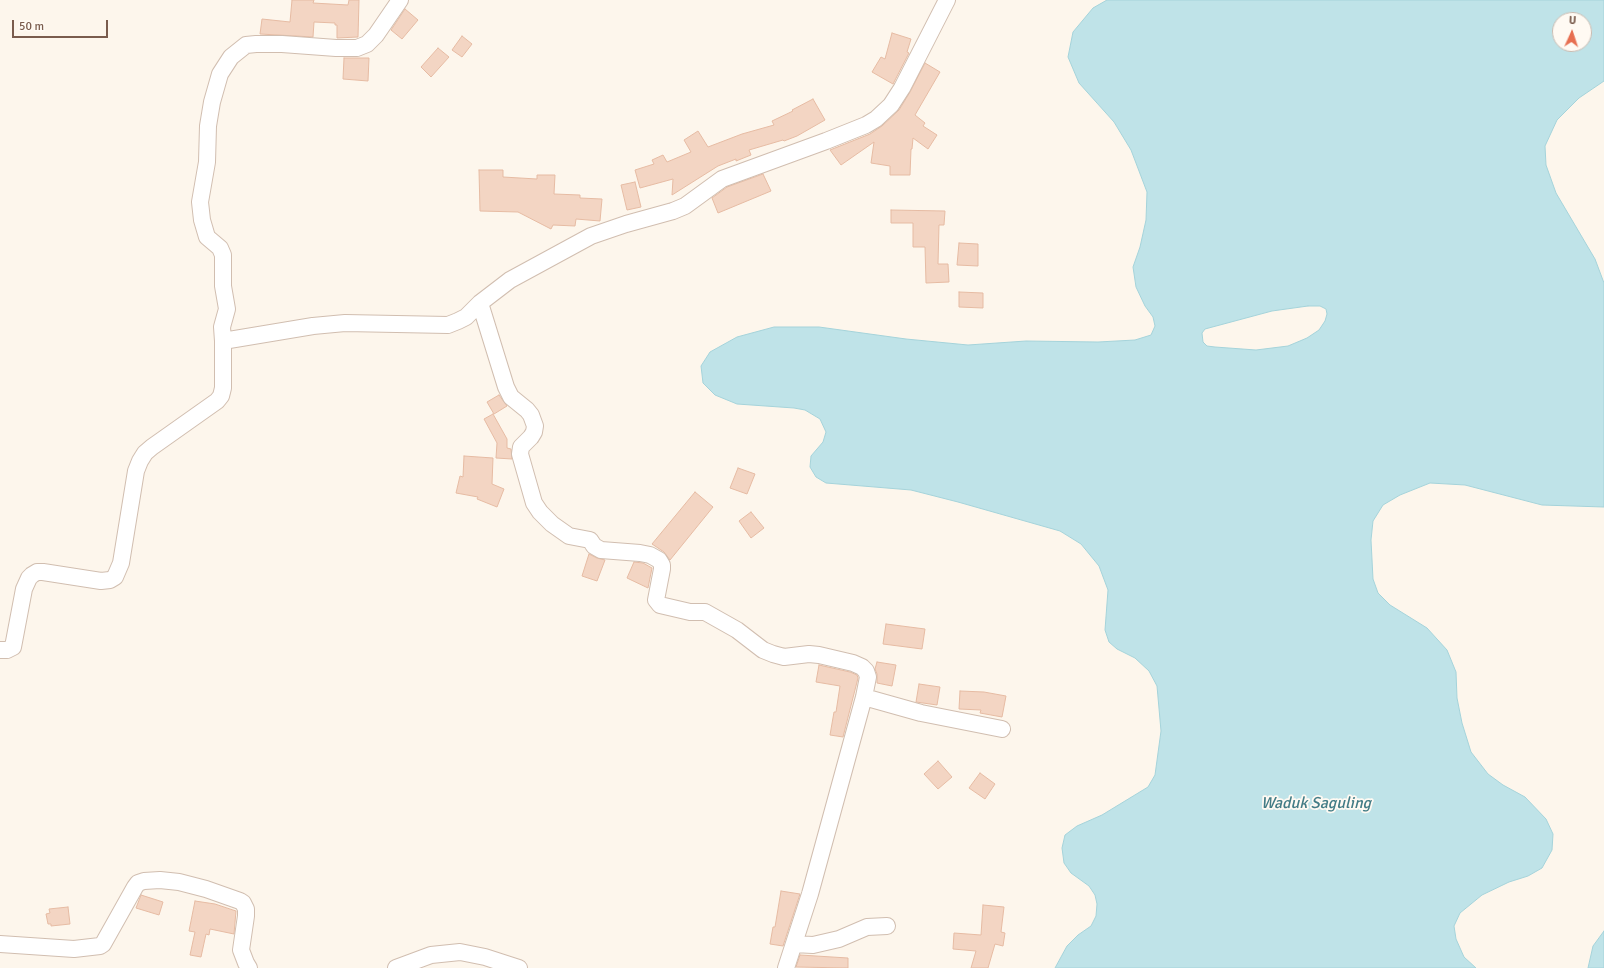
<!DOCTYPE html>
<style>
body{margin:0}
#map{position:relative;width:1604px;height:968px;overflow:hidden;background:#fdf6ec;font-family:Signika,sans-serif}
canvas{display:block}
.north{position:absolute;left:1552px;top:12px;width:40px;height:40px;box-sizing:border-box;background:#fffaf3;border:1px solid #cabbb1;border-radius:50%;rotate:3deg;font-size:11px;font-weight:700;line-height:16px;text-align:center;color:#7a5c4d}
.north::after{content:'';display:block;margin:auto;width:14px;height:18px;background:#e76f51;clip-path:polygon(50% 0,100% 100%,50% 72%,0 100%)}
.scale{position:absolute;left:12px;top:20px;width:96px;height:18px;box-sizing:border-box;border:2px solid #7a5c4d;border-top:0;padding-left:5px;font-size:12px;line-height:14px;white-space:nowrap;color:#7a5c4d;-webkit-text-stroke:3px #fffaf3;paint-order:stroke}
</style>
<div id="map">
<canvas width="1604" height="968"></canvas>
<div class="north">U</div>
<div class="scale">50 m</div>
</div>
<script>
const context = document.querySelector('canvas').getContext('2d');
context.lineJoin = 'round';
function fill(path, color) {
  context.fillStyle = color;
  context.fill(path, 'evenodd');
}
function shape(rows) {
  const path = new Path2D();
  for (const r of rows) {
    path.moveTo(r[0], r[1]);
    for (let i = 2; i < r.length; i += 2) path.lineTo(r[i], r[i + 1]);
  }
  return path;
}
function stroke(path, color, width, dash) {
  context.strokeStyle = color;
  context.lineWidth = width;
  context.lineCap = dash ? 'butt' : 'round';
  context.setLineDash(dash || []);
  context.stroke(path);
}
function drawText(font, color, halo, rows, align = 'center') {
  context.font = font + ' Signika,sans-serif';
  context.lineWidth = 3.5;
  context.setLineDash([]);
  context.textBaseline = 'middle';
  context.strokeStyle = halo;
  context.fillStyle = color;
  for (const [text, x, y, turn = 0] of rows) {
    context.save();
    context.translate(x, y);
    context.rotate((+turn || 0) * Math.PI / 180);
    context.textAlign = isNaN(turn) ? turn : align;
    if (halo) context.strokeText(text, 0, 0);
    context.fillText(text, 0, 0);
    context.restore();
  }
}
const water = shape([
 [1107,0,1604,0,1604,81,1579,98,1557,120,1545,146,1546,165,1556,193,1595,259,1604,283,1604,507,1542,505,1465,485,1430,483,1400,495,1383,505,1373,521,1371,540,1373,579,1378,593,1390,605,1427,628,1447,650,1456,672,1457,698,1462,723,1471,752,1488,774,1503,785,1525,797,1546,819,1553,834,1552,850,1542,868,1528,876,1509,882,1482,895,1460,913,1454,926,1456,939,1464,957,1476,968,1055,968,1067,946,1078,935,1091,926,1096,916,1097,904,1095,895,1089,886,1071,873,1064,863,1062,848,1065,835,1077,826,1102,815,1148,787,1155,775,1161,731,1157,686,1149,671,1135,658,1117,649,1109,642,1105,630,1108,590,1099,566,1081,544,1060,531,958,502,911,490,826,483,816,477,810,467,811,456,823,442,826,432,820,419,805,410,794,408,737,404,715,395,703,383,701,366,710,352,737,337,774,327,819,327,906,339,968,345,1026,341,1098,342,1135,340,1151,335,1155,326,1153,317,1145,306,1136,287,1133,267,1140,247,1146,220,1147,192,1131,150,1114,122,1079,83,1068,57,1073,32,1093,8,1107,0],
 [1560,20,1584,20,1584,44,1560,44,1560,20],
 [1308,306,1320,306,1326,309,1327,314,1325,321,1319,330,1307,338,1288,346,1256,350,1215,347,1207,346,1203,342,1202,333,1205,329,1272,311,1308,306],
 [1604,931,1604,968,1588,968,1593,946,1604,931]
]);
const building = shape([
 [292,0,314,0,313,3,348,5,349,0,359,0,358,37,337,38,337,25,335,25,335,23,314,22,313,37,260,34,262,19,290,22,292,0],
 [405,9,418,20,402,39,391,30,405,9],
 [892,33,911,39,907,52,909,53,893,84,872,72,881,57,885,59,892,33],
 [462,36,472,44,462,57,452,50,462,36],
 [438,48,449,57,431,77,421,67,438,48],
 [344,58,369,58,368,81,343,79,344,58],
 [925,63,940,72,915,115,925,123,923,126,937,135,928,149,913,138,912,149,911,149,910,175,890,175,890,166,871,163,874,142,841,165,830,150,870,134,882,126,899,110,910,92,925,63],
 [813,99,825,120,797,136,784,141,783,140,749,150,751,155,736,161,736,159,718,166,672,195,673,179,640,188,635,170,654,164,652,160,663,155,667,162,691,152,684,140,698,131,708,147,742,134,774,125,772,121,793,111,792,110,813,99],
 [479,170,503,170,503,177,537,179,537,175,555,175,554,194,580,195,580,198,602,199,600,221,576,219,575,226,553,225,551,229,518,212,480,211,479,170],
 [763,174,771,191,718,213,712,198,727,187,763,174],
 [635,182,641,207,627,210,621,185,635,182],
 [891,210,945,211,944,225,939,225,938,264,948,264,949,282,926,283,925,247,913,247,913,223,891,223,891,210],
 [959,243,978,244,978,266,957,265,959,243],
 [959,292,983,293,983,308,959,307,959,292],
 [499,395,507,406,494,414,487,402,499,395],
 [493,414,507,439,507,448,511,449,512,459,496,458,497,443,484,419,493,414],
 [464,456,493,458,492,484,504,489,497,507,477,499,478,497,456,493,460,476,463,477,464,456],
 [738,468,755,474,747,494,730,488,738,468],
 [695,492,713,507,670,560,664,552,652,544,695,492],
 [751,512,764,528,751,538,739,521,751,512],
 [589,554,597,558,605,560,597,581,582,576,589,554],
 [634,562,643,563,652,568,648,588,627,578,634,562],
 [886,624,925,629,922,649,883,644,886,624],
 [877,662,896,665,892,686,877,683,877,674,875,669,877,662],
 [819,665,850,672,857,675,858,678,843,737,830,735,834,712,836,712,840,686,816,682,819,665],
 [919,684,940,687,937,705,916,702,919,684],
 [960,691,984,692,1006,696,1002,717,980,713,981,710,959,709,960,691],
 [938,761,952,777,938,789,924,774,938,761],
 [980,773,995,784,985,799,969,788,980,773],
 [781,891,800,894,783,946,770,944,773,927,775,927,781,891],
 [141,895,163,902,159,915,136,908,141,895],
 [195,901,215,904,236,911,234,934,210,929,209,935,206,934,201,957,190,955,195,932,189,931,195,901],
 [983,905,1004,907,1001,932,1005,933,1003,946,995,944,988,968,971,968,976,951,953,949,954,933,981,935,983,905],
 [68,907,70,924,51,926,51,924,48,924,46,914,50,913,49,909,68,907],
 [800,955,848,958,848,968,796,967,800,955]
]);
const minor = shape([
 [480,303,506,387,511,397,527,410,531,415,535,426,534,432,531,437,521,447,520,454,534,503,540,512,552,524,569,536,590,540,594,546,601,550,640,553,650,555,659,560,662,565,662,569,656,600,660,605,690,612,705,612,737,630,763,650,773,654,784,657,809,654,819,655,853,663,862,667,866,671,868,677,864,697,810,894,786,968],
 [223,341,222,327,227,309,223,286,223,255,220,248,207,237,202,220,200,202,207,162,208,126,212,102,220,74,231,57,246,45,256,44,282,44,336,48,357,48,367,44,376,35,400,0],
 [0,650,7,650,13,647,24,589,29,578,32,575,37,572,43,572,101,581,110,580,115,577,121,563,136,471,140,461,145,453,152,447,217,401,221,396,223,388,223,341,313,326,345,323,448,325,458,321,466,317,480,303,510,280,591,236,626,224,673,211,685,206,722,179,826,141,866,125,876,119,891,105,902,88,947,0],
 [864,697,921,713,1002,729],
 [0,944,74,949,100,946,103,944,135,887,138,883,144,881,160,880,179,882,206,889,240,901,243,903,246,909,246,916,241,950,246,963,249,968],
 [794,944,813,945,839,939,867,927,887,926],
 [396,968,431,955,460,952,485,957,519,968]
]);
const waterNames = [
 ["Waduk Saguling",1316,804]
];
fill(water, '#bfe3e8');
stroke(water, '#a5d3da', 1);
fill(building, '#f3d5c3');
stroke(building, '#e6bba3', 1);
stroke(minor, '#d1beb0', 18);
stroke(minor, '#fff', 16);
drawText('italic 16px', '#437c86', '#fffaf3', waterNames);
</script>
